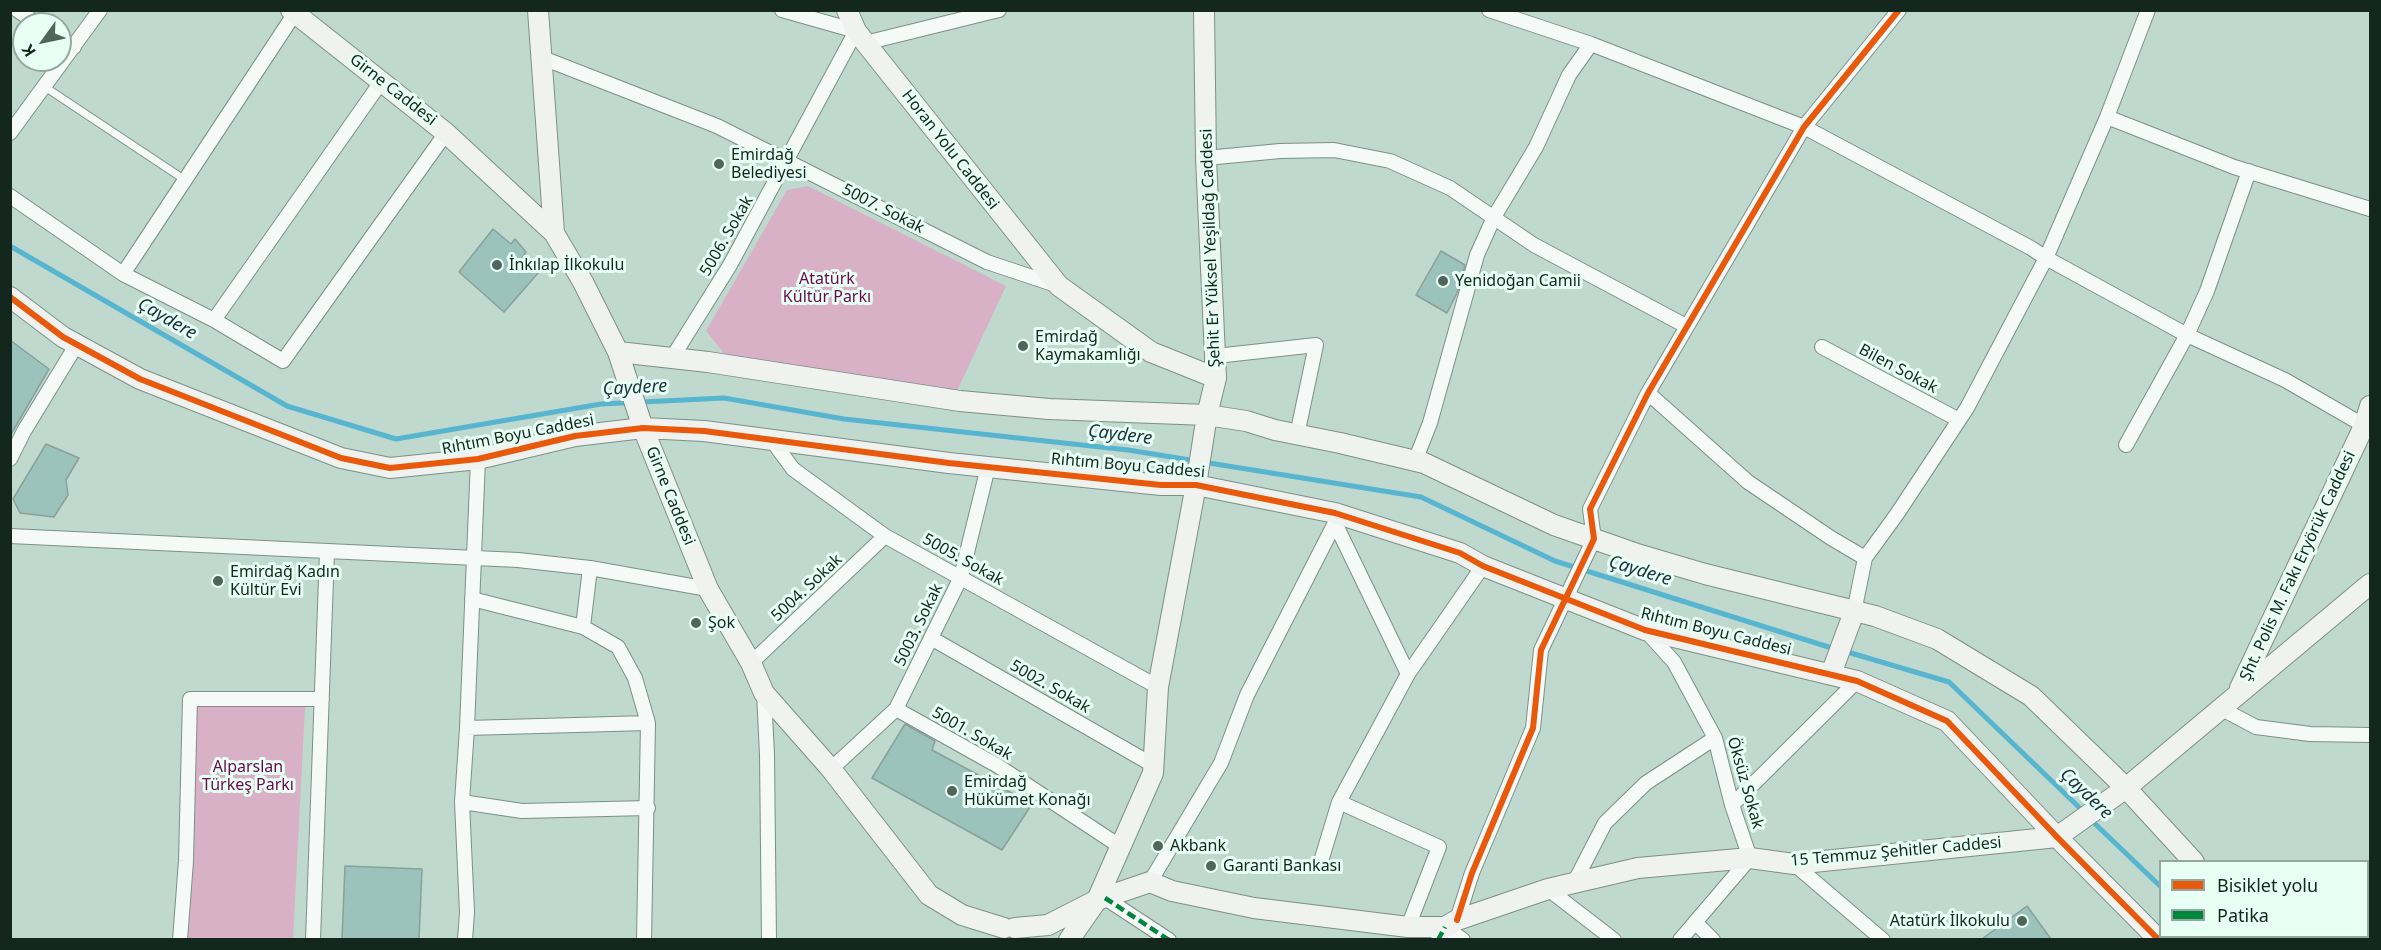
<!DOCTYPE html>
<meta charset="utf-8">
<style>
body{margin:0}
#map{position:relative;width:2381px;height:950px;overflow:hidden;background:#bfd9ce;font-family:"Noto Sans",sans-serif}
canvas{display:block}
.frame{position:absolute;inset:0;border:12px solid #14271f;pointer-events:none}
.legend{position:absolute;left:2159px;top:860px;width:210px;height:78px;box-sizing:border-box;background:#e7fff4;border:2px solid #93a99f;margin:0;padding:8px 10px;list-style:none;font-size:18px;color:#14271f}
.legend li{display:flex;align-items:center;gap:12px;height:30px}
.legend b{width:30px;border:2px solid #93a99f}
.north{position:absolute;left:12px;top:12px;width:60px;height:60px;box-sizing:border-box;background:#e7fff4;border:2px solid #93a99f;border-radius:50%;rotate:237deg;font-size:16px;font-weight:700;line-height:24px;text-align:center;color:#14271f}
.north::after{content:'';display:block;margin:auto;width:21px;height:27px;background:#50655c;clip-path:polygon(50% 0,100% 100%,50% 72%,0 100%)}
</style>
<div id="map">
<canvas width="2381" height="950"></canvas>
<div class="frame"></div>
<ul class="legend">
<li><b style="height:8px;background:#e8590c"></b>Bisiklet yolu</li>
<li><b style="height:8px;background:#00873e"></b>Patika</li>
</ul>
<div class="north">K</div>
</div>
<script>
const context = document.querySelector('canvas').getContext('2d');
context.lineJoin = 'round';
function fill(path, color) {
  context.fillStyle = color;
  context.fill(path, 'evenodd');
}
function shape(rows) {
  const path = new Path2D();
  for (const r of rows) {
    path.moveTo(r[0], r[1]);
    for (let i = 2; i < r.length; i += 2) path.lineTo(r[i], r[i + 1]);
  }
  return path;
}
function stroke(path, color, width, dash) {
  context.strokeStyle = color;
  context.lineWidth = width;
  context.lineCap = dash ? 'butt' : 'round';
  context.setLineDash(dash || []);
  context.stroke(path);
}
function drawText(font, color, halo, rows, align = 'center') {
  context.font = font + ' "Noto Sans",sans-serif';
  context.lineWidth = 6;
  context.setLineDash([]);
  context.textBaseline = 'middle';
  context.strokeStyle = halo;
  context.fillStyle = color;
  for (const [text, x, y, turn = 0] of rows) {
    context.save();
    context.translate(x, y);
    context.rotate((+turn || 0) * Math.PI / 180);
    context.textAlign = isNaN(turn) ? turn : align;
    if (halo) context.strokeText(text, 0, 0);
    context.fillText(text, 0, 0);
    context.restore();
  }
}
const green = shape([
 [808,186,1006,286,957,391,727,357,706,331,787,190],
 [197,705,305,707,293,939,187,940]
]);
const stream = shape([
 [10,246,287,406,396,439,601,404,724,398,844,419,1128,450,1421,497,1555,561,1835,649],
 [1844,651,1949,682,2084,812],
 [2090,819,2160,886],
 [2213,936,2216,940]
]);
const building = shape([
 [493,229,511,244,515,239,526,252,522,258,539,272,504,312,459,272,493,229],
 [1441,251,1465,265,1457,293,1447,313,1416,295,1441,251],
 [10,340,49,369,10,436,10,340],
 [46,444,79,458,66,480,68,495,54,517,20,513,13,499,46,444],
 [905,724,935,741,932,750,1032,804,1002,850,872,778,905,724],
 [345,866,422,869,419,939,342,939,345,866],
 [2027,906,2051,939,1982,939,2027,906]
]);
const lane = shape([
 [45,87,185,180]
]);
const street = shape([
 [17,10,38,24],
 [1489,10,1591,44,1804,127,2031,248,2046,258,2187,335,2285,380,2370,429],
 [60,38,74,47],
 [865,43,999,10],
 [540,57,717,126,987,262,1059,286],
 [2107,117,2234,167,2370,209],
 [10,133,100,10],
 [1206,158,1280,151,1334,150,1390,161,1450,188,1534,245,1686,326],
 [10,196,123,274,214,320,283,361,446,133],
 [123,274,295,13],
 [214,320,381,82],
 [1822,347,1959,420],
 [1216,356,1316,345,1297,435],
 [672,358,730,265,856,31,782,10],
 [1648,393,1748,482,1831,538,1865,558],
 [771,439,793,469,885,536,1158,687],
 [2126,445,2187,335,2207,291,2249,171],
 [10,459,24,431,77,344],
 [1415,461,1430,423,1477,255,1494,217,1536,147,1569,75,1591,44],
 [1335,523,1408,674],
 [10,536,518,560,590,568,708,589],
 [472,599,583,627,618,647,635,678,648,723,644,940],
 [1854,612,1865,558,1897,514,1967,408,2046,258,2107,117,2148,10],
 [583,627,590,568],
 [1645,630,1674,662,1715,738,1732,805,1750,858,1680,940],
 [931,638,1153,765],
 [751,663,885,536],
 [764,693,767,755,769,940],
 [896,709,998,766,1121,847],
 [2222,709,2256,727,2310,734,2370,735],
 [467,728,648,723],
 [831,769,896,709,961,577,988,467],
 [462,802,522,811,648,808],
 [1339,802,1439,847,1408,927],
 [1732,805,1857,681],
 [1322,858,1339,802,1408,674,1483,566],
 [1794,864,1883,940],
 [1150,882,1221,763,1247,695,1335,523,1335,513],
 [1574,883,1605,823,1646,783,1715,738],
 [1548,889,1614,940],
 [1105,898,1169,940],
 [1457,920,1472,873,1533,728,1541,650,1594,539,1590,509,1648,393,1804,127,1899,10],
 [1695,922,1713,940],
 [2368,923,2370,919],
 [180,940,186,861,190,699,322,699],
 [313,940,327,551],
 [465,940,467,912,462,802,467,728,478,459],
 [1438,940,1445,927,1463,940],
 [2356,940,2358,936]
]);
const secondary = shape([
 [291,10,446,133,554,233,583,282,618,352,643,428,708,589,751,663,764,693,831,769,929,895,962,915,1004,928],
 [538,10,554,233],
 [847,10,856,31,1059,286,1151,352,1216,378],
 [10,297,63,337,140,379,341,458,390,468,478,459,575,436,643,428,704,431,949,463,1161,485,1196,485,1335,513,1460,553,1483,566,1645,630,1857,681,1947,721,2057,837,2159,940],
 [618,352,708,362,960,401,1049,409,1207,415,1246,421,1275,430,1340,443,1424,463,1554,525,1634,553,1705,574,1875,616,1937,639,2031,696,2126,788,2194,862],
 [1831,674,1854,612],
 [2240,688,2364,426,2370,406],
 [1015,928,1048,925,1097,900,1150,882,1172,891,1254,908,1408,927,1445,927,1457,920,1548,889,1638,868,1750,858,1794,864,2057,837,2126,788,2370,584],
 [2272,936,2276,940],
 [1069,940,1097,900,1153,773,1158,687,1196,485,1207,415,1216,378,1206,158,1204,10]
]);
const quiet = shape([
 [1105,898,1169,940],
 [1438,940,1445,927]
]);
const cycleway = shape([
 [10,297,63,337,140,379,341,458,390,468,478,459,575,436,643,428,704,431,949,463,1161,485,1196,485,1335,513,1460,553,1483,566,1645,630,1857,681,1947,721,2057,837,2159,940],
 [1457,920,1472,873,1533,728,1541,650,1594,539,1590,509,1648,393,1804,127,1899,10]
]);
const markers = [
 [719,164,6,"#50655c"],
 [497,265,6,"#50655c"],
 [1443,281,6,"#50655c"],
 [1023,346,6,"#50655c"],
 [218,581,6,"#50655c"],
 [696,623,6,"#50655c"],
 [952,791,6,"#50655c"],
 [1158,846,6,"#50655c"],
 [1211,866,6,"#50655c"],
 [2022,921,6,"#50655c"]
];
const streetNames = [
 ["Girne Caddesi",393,90,38],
 ["Horan Yolu Caddesi",950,150,52],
 ["5007. Sokak",883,209,27],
 ["5006. Sokak",727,236,-60],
 ["Şehit Er Yüksel Yeşildağ Caddesi",1211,248,-92],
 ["Bilen Sokak",1898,369,28],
 ["Rıhtım Boyu Caddesi",518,435,-11],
 ["Rıhtım Boyu Caddesi",1128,466,5],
 ["Girne Caddesi",670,496,68],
 ["5005. Sokak",963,560,29],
 ["Şht. Polis M. Fakı Eryörük Caddesi",2298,566,-65],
 ["5004. Sokak",807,588,-43],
 ["5003. Sokak",919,625,-64],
 ["Rıhtım Boyu Caddesi",1716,632,14],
 ["5002. Sokak",1050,687,30],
 ["5001. Sokak",972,734,30],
 ["Öksüz Sokak",1745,783,74],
 ["15 Temmuz Şehitler Caddesi",1896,852,-5]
];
const poiNames = [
 ["Emirdağ",731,155],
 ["Belediyesi",731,173],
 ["İnkılap İlkokulu",509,265],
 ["Yenidoğan Camii",1455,281],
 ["Emirdağ",1035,337],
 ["Kaymakamlığı",1035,355],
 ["Emirdağ Kadın",230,572],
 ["Kültür Evi",230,590],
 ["Şok",708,623],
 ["Emirdağ",964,782],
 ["Hükümet Konağı",964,800],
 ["Akbank",1170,846],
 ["Garanti Bankası",1223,866],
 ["Atatürk İlkokulu",2010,921,"right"]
];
const parkNames = [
 ["Atatürk",827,279],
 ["Kültür Parkı",827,297],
 ["Alparslan",248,767],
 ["Türkeş Parkı",248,785]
];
const waterNames = [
 ["Çaydere",167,319,30],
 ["Çaydere",635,388,-3],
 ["Çaydere",1120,435,7],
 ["Çaydere",1640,571,17],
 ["Çaydere",2086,794,44]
];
fill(green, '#d8b1c7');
stroke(stream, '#57b5d0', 5);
fill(building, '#9bc2bb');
stroke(building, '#8aa09a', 1.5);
stroke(lane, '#7c9088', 9);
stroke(street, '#7c9088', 16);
stroke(secondary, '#7c9088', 22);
stroke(lane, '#f5f9f8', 7);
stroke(street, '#f5f9f8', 14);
stroke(secondary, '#f0f2ef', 20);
stroke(quiet, '#00873e', 4.5, [9, 4.5]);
stroke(cycleway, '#e8590c', 6);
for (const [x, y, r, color] of markers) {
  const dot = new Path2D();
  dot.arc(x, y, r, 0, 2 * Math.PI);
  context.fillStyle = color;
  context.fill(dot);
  stroke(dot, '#e7fff4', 2);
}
drawText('16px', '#14271f', '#e7fff4', streetNames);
drawText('16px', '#14271f', '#e7fff4', poiNames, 'left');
drawText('16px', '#6d084b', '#e7fff4', parkNames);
drawText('italic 18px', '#1a323d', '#e7fff4', waterNames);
</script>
